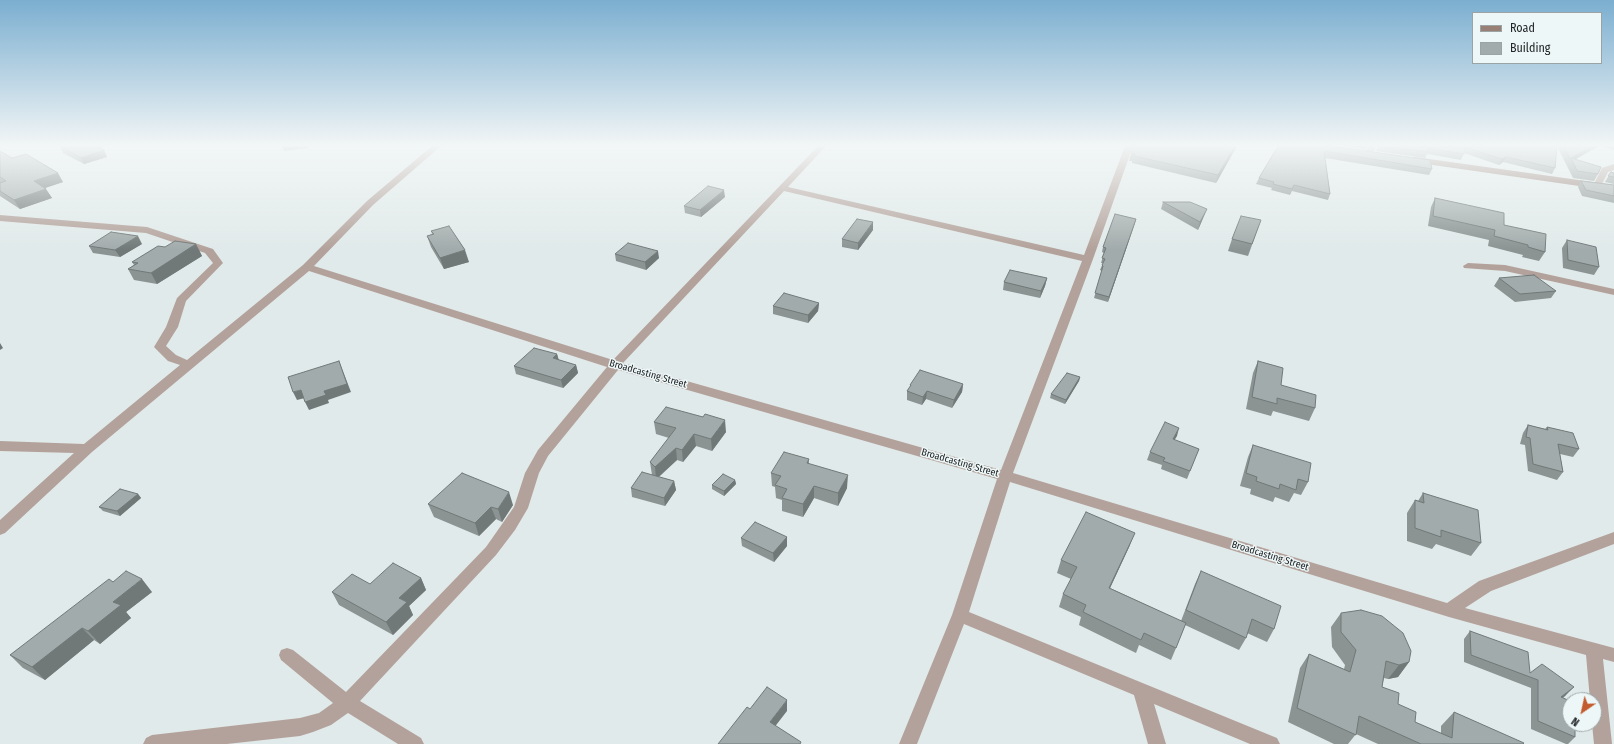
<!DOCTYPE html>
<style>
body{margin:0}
#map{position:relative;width:1614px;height:744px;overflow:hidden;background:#e1eaea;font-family:"Fira Sans Condensed",sans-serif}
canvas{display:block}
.legend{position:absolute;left:1472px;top:12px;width:130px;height:52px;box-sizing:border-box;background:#eef7f8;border:1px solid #9ca3a4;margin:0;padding:5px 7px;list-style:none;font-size:12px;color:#222526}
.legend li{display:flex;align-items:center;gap:8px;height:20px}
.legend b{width:20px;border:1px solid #9ca3a4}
.north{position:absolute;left:1562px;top:692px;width:40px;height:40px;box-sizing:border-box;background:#eef7f8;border:1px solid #9ca3a4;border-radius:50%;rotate:214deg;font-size:11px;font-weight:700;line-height:16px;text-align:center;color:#222526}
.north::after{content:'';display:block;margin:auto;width:14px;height:18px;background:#c25b2d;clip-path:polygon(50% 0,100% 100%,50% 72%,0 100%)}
</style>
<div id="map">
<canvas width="1614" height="744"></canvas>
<ul class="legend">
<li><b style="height:5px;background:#988076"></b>Road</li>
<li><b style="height:11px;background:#a2abab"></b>Building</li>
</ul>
<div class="north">N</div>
</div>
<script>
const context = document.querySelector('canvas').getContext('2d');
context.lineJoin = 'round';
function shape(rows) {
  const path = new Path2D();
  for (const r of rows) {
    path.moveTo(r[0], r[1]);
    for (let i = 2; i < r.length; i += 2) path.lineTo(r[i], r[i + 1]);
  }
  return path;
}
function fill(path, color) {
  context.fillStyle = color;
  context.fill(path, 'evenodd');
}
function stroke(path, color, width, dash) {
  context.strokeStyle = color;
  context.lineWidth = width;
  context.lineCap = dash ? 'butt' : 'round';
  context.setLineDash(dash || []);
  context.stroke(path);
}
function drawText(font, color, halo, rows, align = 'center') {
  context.font = font + ' "Fira Sans Condensed",sans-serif';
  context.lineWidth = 3;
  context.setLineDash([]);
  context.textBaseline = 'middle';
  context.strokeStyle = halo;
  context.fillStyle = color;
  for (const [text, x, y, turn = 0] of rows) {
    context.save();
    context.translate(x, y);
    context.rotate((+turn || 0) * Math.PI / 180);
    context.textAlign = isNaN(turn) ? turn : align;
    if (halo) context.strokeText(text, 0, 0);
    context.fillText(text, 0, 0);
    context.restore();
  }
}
const minor = shape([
 [432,146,441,146,373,205,314,266,613,360,818,146,826,146,788,187,1084,255,1125,146,1133,146,1093,259,1013,473,1447,603,1479,581,1614,532,1614,544,1491,591,1465,608,1614,648,1614,662,1603,659,1612,744,1594,744,1592,724,1594,724,1594,700,1590,700,1586,655,1449,617,1010,482,969,612,1277,738,1280,744,1250,744,1154,704,1166,744,1148,744,1134,695,964,624,917,744,899,744,952,615,997,479,618,370,548,456,539,473,528,508,515,530,496,555,360,701,421,738,424,744,398,744,348,713,331,725,313,732,300,736,227,744,143,744,146,738,152,735,300,718,319,713,333,703,281,660,279,655,281,650,287,648,293,650,346,692,486,547,514,507,525,473,538,450,607,367,309,271,92,452,5,533,0,535,0,520,74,453,0,451,0,441,84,444,180,365,168,361,154,347,166,327,177,298,213,263,205,253,146,233,0,221,0,215,147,227,213,249,223,263,186,301,178,327,166,346,176,355,187,360,303,265,367,201,432,146],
 [784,191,1082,261,1001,470,623,363,784,191],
 [1369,146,1377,146,1371,155,1365,155,1364,153,1369,146],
 [1614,164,1614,170,1608,172,1600,188,1594,188,1593,186,1602,168,1614,164],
 [1468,263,1505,265,1614,289,1614,295,1505,271,1464,268,1463,266,1468,263]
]);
const secondary = shape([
 [1415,157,1614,185,1614,191,1412,162,1411,160,1412,158,1415,157]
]);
const wall = shape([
 [60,146,105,146,99,148,104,150,107,157,84,164,63,153],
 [1237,146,1216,183,1132,163,1132,161,1129,161,1131,153],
 [1330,146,1432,169,1429,175,1325,158,1330,194,1328,200,1292,191,1290,195,1271,190,1272,188,1256,184,1259,178],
 [1339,146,1368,146,1365,149],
 [1378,146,1557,146,1555,168,1552,174,1503,162,1499,165,1464,153,1461,160,1427,154,1425,158,1376,151],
 [1557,146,1599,146,1576,159,1598,174,1594,181,1573,178],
 [1603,146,1614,146,1614,150],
 [0,151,12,158,63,182,45,188,52,198,20,209,0,196],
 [1611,172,1614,173,1614,184,1605,182],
 [1581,181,1614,185,1614,203,1582,196,1578,187],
 [725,197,701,217,685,213,684,206],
 [1435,198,1504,225,1545,252,1539,261,1522,257,1523,255,1488,246,1489,240,1428,226,1431,207],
 [1163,202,1207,209,1198,230,1161,209],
 [1136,219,1108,302,1094,298,1102,271,1100,270,1103,263,1101,263,1104,253,1102,252,1103,247],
 [1261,220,1248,256,1228,251,1232,239],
 [873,230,858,250,842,247,842,239],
 [431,231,469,262,444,269,431,247,427,236,432,234],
 [1567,240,1599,267,1594,275,1563,268,1562,248],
 [142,244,120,257,93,253,89,246],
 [196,244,202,256,157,284,134,280,128,269,134,265,132,262,165,247],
 [615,254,659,258,646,270,616,261],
 [1047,278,1045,286,1040,298,1003,290,1004,282],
 [1499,278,1556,291,1551,298,1515,302,1494,286],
 [819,303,818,311,808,323,773,314,773,306],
 [557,354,559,360,576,365,578,373,563,388,516,374,514,366],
 [1258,361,1281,385,1315,408,1309,421,1273,411,1271,416,1246,409,1253,373],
 [1080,377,1079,381,1065,404,1050,398,1051,394],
 [963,384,962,392,952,408,926,399,922,405,907,400,907,391,910,388,910,385],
 [654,422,726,432,712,451,696,446,683,462,677,460,659,477,674,481,676,490,665,506,632,497,631,488,652,475,650,462,669,438,656,434],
 [1528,425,1545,429,1547,427,1579,449,1573,457,1560,454,1563,472,1557,480,1528,471,1525,445,1520,444,1523,433],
 [1177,436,1174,440,1199,449,1187,479,1161,469,1162,465,1147,460,1150,452],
 [1253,445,1308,482,1301,495,1294,493,1289,502,1275,497,1273,502,1250,494,1251,489,1240,486,1248,457],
 [809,459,809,464,847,488,838,506,814,498,803,517,782,511,782,500,776,498,775,487,772,486,771,473],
 [735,480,736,484,724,496,712,489,712,485],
 [1423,493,1481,543,1471,556,1436,544,1432,549,1407,541,1407,513,1415,500,1418,501],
 [138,494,141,498,120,516,103,511,99,507],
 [428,504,513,505,502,522,496,519,479,536,434,517],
 [787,537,787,546,774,562,742,546,741,538],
 [1130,545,1110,588,1181,621,1195,584,1201,571,1274,629,1267,642,1247,633,1246,638,1239,650,1185,625,1176,648,1171,660,1139,645,1136,653,1079,625,1081,617,1059,607,1063,594,1071,579,1057,573,1061,560],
 [421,578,426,590,409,606,413,615,393,635,339,605,332,592,370,584],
 [113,582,152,592,126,612,131,618,100,644,94,640,45,680,23,668,10,655],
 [1341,613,1409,662,1398,677,1388,679,1384,678,1382,687,1415,722,1441,733,1441,726,1454,712,1523,744,1378,744,1356,734,1348,744,1334,744,1288,722,1300,668,1309,654,1344,669,1345,665,1332,647,1331,627],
 [1470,631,1530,673,1566,695,1563,698,1575,737,1568,744,1566,744,1531,729,1531,688,1464,662,1464,639]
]);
const shadedWall = shape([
 [92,146,104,146,94,150],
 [282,146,309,146,308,148,284,151],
 [1235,146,1237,146,1216,183,1218,175],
 [1592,146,1599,146,1572,161,1571,158],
 [104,150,107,157,84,164,81,158],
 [1506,157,1503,162,1499,165,1502,159],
 [58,173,63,182,39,190,34,181],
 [46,189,52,198,20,209,14,200],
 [724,190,725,197,701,217,700,210],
 [1207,209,1198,230,1200,222],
 [1136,219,1135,223,1108,302,1109,297],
 [873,222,873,230,858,250,858,243],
 [138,236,142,244,120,257,115,250],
 [196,244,202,256,157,284,151,273],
 [465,250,469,262,444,269,440,258],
 [658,251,659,258,646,270,645,262],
 [1047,278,1045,286,1040,298,1041,291],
 [819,303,818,311,808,323,808,315],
 [0,343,3,348,0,350],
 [557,354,559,362,553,358],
 [339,361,351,392,328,400,329,403,309,410,305,402,324,391],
 [576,365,578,373,563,388,561,380],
 [1080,377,1079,381,1065,404,1066,400],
 [963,384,962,392,952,408,954,400],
 [301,390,305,398,297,400,293,392],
 [927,391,926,399,922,405,923,397],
 [725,420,726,432,712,451,711,439],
 [1179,428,1177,436,1170,447,1173,439],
 [694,434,696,446,683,462,682,450],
 [676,448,677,460,656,479,655,467],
 [848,475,847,488,838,506,838,493],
 [735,480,736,484,724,496,724,491],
 [674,481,676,490,665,506,664,498],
 [814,486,814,498,803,517,803,504],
 [509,492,513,505,502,522,498,509],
 [138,494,141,498,120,516,117,511],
 [491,507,496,519,479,536,475,523],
 [1135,533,1130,545,1104,601,1109,588],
 [787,537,787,546,774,562,773,553],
 [421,578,426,590,409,606,413,615,393,635,386,622,399,598],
 [142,579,152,592,126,612,131,618,100,644,88,631,113,602],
 [82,628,94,640,45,680,32,667],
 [1409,662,1398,677,1388,679,1399,665],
 [1574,687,1566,695,1554,705,1561,697],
 [787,700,787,711,770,733,770,722]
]);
const building = shape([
 [60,146,95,146,104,150,81,158,60,146],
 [1134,146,1235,146,1218,175,1134,156,1135,154,1131,153,1134,146],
 [1278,146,1330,146,1430,160,1432,169,1324,151,1330,194,1294,185,1292,189,1273,184,1274,182,1259,178,1278,146],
 [1383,146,1557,146,1555,168,1506,157,1502,159,1465,147,1464,154,1427,148,1428,152,1383,146],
 [1564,146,1592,146,1570,159,1564,146],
 [0,151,12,158,26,154,58,173,34,181,46,189,14,200,0,191,0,183,6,181,0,177,0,151],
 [1571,158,1601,167,1598,174,1577,171,1571,158],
 [1611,172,1614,173,1614,177,1608,176,1611,172],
 [1581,181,1614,185,1614,196,1586,190,1581,181],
 [708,186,724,190,700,210,684,206,708,186],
 [1435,198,1504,213,1504,225,1546,234,1545,252,1528,247,1528,245,1494,236,1495,230,1433,216,1435,198],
 [1163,202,1190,202,1207,209,1200,222,1163,202],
 [1115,214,1136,219,1109,297,1095,293,1103,266,1102,265,1105,259,1102,258,1106,248,1103,247,1115,214],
 [1241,216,1261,220,1252,244,1232,239,1241,216],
 [857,219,873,222,858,243,842,239,857,219],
 [449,226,465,250,440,258,427,236,434,234,431,231,449,226],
 [111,232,138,236,115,250,89,246,111,232],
 [1567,240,1596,247,1599,267,1568,260,1567,240],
 [175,241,196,244,151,273,128,269,138,263,132,262,158,246,165,247,175,241],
 [628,243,658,251,645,262,615,254,628,243],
 [1010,270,1047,278,1041,291,1004,282,1010,270],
 [1534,275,1556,291,1520,294,1499,278,1534,275],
 [784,293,819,303,808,315,773,306,784,293],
 [534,348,557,354,553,358,576,365,561,380,514,366,534,348],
 [339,361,347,384,324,391,326,395,305,402,301,390,293,392,288,377,339,361],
 [1258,361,1283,368,1281,385,1316,395,1315,408,1277,398,1277,404,1252,397,1258,361],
 [920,370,963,384,954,400,927,391,923,397,907,391,911,385,910,385,920,370],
 [1067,373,1080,377,1066,400,1051,394,1067,373],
 [666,407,703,417,705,414,725,420,711,439,694,434,682,450,676,448,655,467,650,462,676,428,654,422,666,407],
 [1165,422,1179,428,1173,439,1199,449,1190,471,1163,461,1165,458,1150,452,1165,422],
 [1528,425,1548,430,1547,427,1573,433,1579,449,1558,444,1563,472,1533,464,1530,438,1526,437,1528,425],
 [1253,445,1311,463,1308,482,1298,479,1296,490,1280,484,1279,489,1256,481,1257,477,1246,473,1253,445],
 [784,452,809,459,807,463,848,475,838,493,814,486,803,504,782,498,787,489,775,485,781,476,771,473,784,452],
 [642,472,674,481,664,498,631,488,642,472],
 [462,473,509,492,498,509,491,507,475,523,428,504,462,473],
 [723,474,735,480,724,491,712,485,723,474],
 [120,489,138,494,117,511,99,507,120,489],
 [1423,493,1478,510,1481,543,1441,530,1441,537,1415,528,1415,500,1424,503,1423,493],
 [1086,512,1135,533,1109,588,1186,623,1176,648,1144,633,1141,640,1083,612,1086,605,1063,594,1077,567,1061,560,1086,512],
 [755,522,787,537,773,553,741,538,755,522],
 [393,563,421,578,399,598,407,602,386,622,332,592,352,574,370,584,393,563],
 [126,571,142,579,113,602,121,605,88,631,82,628,32,667,10,655,109,579,113,582,126,571],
 [1201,571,1281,606,1274,629,1252,619,1246,638,1186,610,1201,571],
 [1361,610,1382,616,1403,633,1411,651,1409,662,1399,665,1386,661,1382,687,1399,693,1398,704,1416,712,1415,722,1452,738,1454,712,1524,743,1523,744,1421,744,1359,716,1356,735,1297,708,1309,654,1350,672,1356,650,1341,632,1341,613,1361,610],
 [1470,631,1528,652,1530,673,1542,664,1574,687,1561,697,1570,701,1570,724,1575,724,1575,737,1538,721,1538,680,1471,655,1470,631],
 [767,687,787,700,770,722,801,742,800,744,718,744,747,707,750,709,767,687]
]);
const streetNames = [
 ["Broadcasting Street",648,374,16],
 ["Broadcasting Street",960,463,16],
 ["Broadcasting Street",1270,556,17]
];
fill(minor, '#b3a29b');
fill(secondary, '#988076');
fill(wall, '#8b9393');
fill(shadedWall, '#717878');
fill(building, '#a2abab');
stroke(building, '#717878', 1);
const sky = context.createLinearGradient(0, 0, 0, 250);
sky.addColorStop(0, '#7baed0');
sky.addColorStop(0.58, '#f2f6f6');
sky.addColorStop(1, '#f2f6f600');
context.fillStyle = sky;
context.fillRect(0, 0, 1614, 250);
drawText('10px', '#222526', '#eef7f8', streetNames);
</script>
